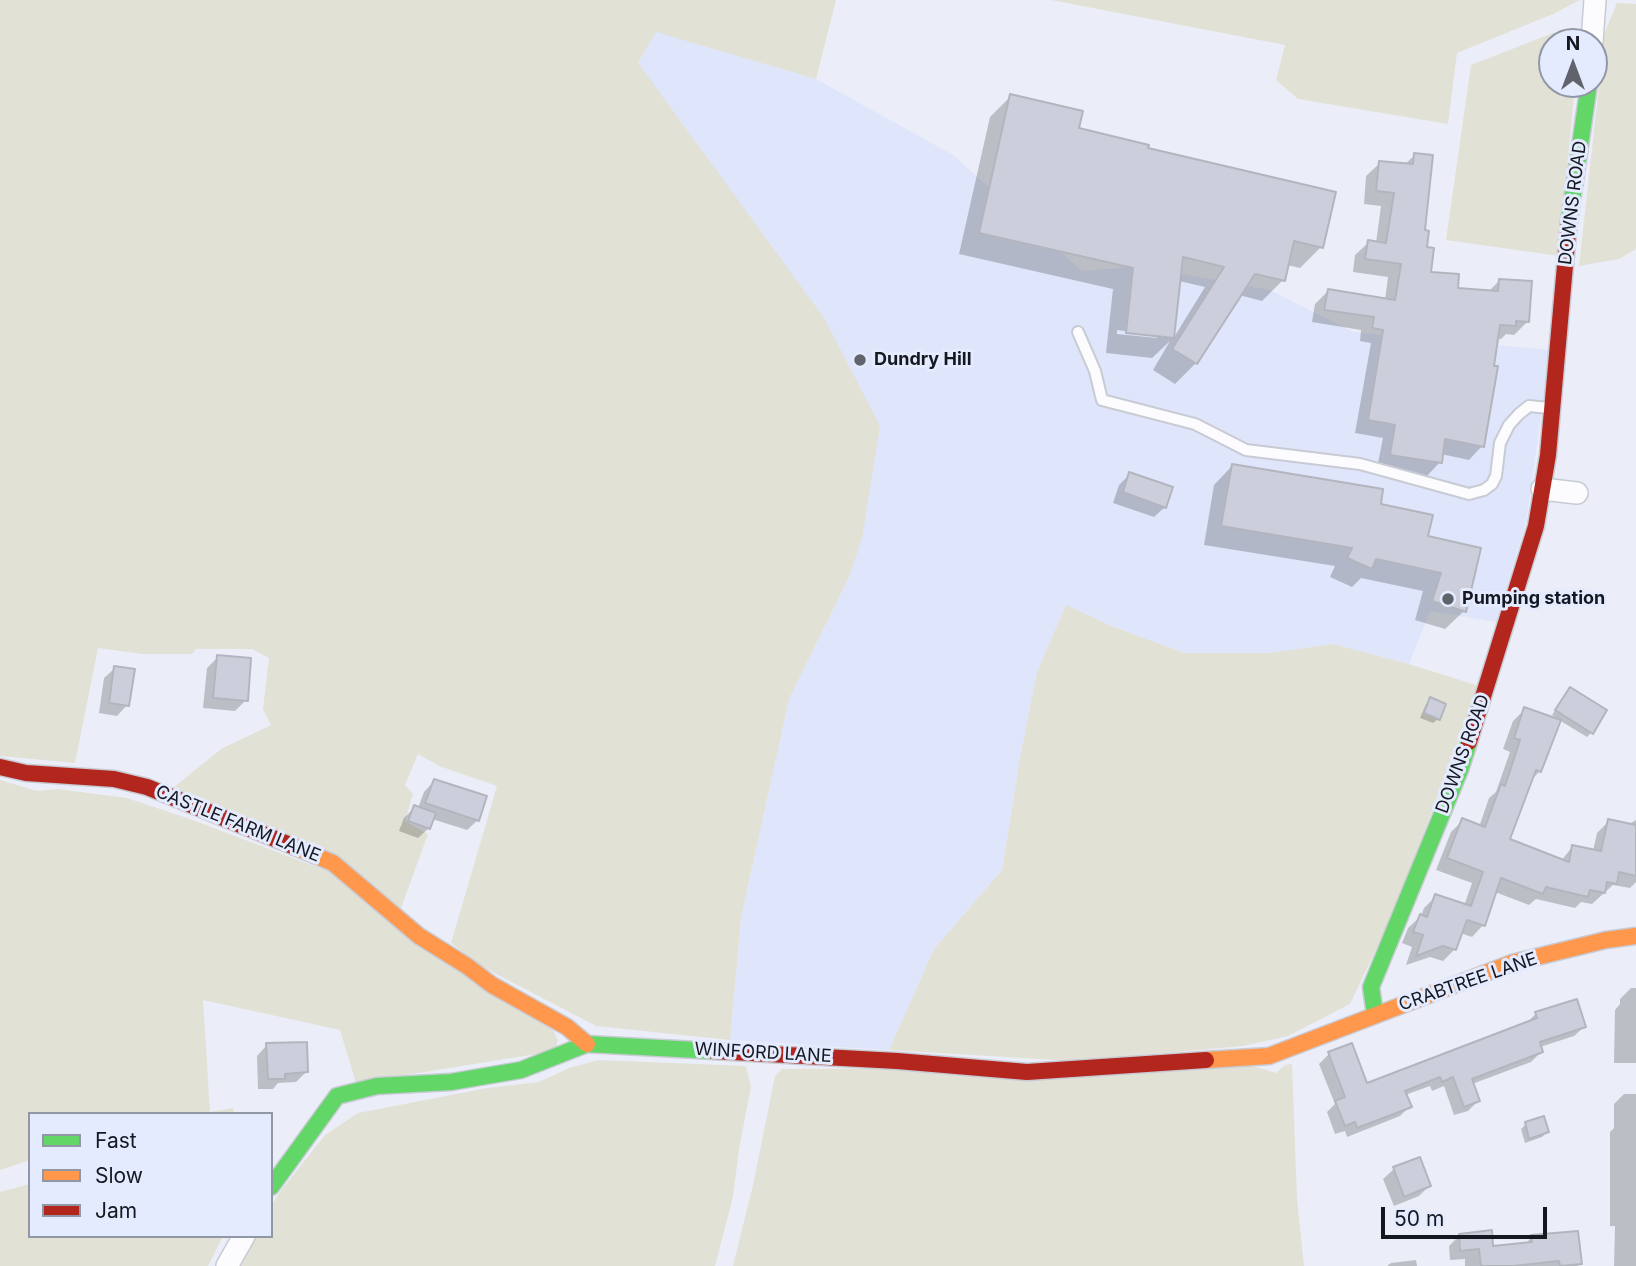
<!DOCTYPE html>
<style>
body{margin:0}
#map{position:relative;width:1636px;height:1266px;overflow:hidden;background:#ebeef8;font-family:Inter,sans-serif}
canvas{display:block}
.legend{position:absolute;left:28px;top:1112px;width:245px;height:126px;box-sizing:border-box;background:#e5ebfe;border:2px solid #9297a5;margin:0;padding:9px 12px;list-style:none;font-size:21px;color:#151820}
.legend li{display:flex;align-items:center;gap:14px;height:35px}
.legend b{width:35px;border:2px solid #9297a5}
.north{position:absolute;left:1538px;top:28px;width:70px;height:70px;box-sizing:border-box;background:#e5ebfe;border:2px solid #9297a5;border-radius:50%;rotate:0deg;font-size:19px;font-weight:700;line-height:28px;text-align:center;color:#151820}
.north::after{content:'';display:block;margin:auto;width:24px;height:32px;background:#60636c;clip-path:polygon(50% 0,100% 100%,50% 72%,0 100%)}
.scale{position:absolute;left:1381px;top:1207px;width:166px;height:32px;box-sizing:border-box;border:4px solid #151820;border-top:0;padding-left:9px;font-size:21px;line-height:24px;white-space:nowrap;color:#151820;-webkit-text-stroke:5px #e5ebfe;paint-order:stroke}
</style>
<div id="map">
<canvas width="1636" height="1266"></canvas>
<ul class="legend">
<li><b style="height:9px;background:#63d668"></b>Fast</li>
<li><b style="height:9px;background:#ff974d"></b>Slow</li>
<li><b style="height:9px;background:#b3261e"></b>Jam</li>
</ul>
<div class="north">N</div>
<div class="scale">50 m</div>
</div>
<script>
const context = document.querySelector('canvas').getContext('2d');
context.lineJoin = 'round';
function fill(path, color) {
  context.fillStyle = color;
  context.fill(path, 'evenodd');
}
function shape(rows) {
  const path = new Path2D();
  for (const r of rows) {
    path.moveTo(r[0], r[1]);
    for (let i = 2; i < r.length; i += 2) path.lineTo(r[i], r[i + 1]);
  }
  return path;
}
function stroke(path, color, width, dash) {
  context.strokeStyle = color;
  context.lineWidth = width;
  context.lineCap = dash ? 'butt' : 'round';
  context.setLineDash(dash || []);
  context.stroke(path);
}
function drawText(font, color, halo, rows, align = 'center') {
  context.font = font + ' Inter,sans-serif';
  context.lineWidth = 6;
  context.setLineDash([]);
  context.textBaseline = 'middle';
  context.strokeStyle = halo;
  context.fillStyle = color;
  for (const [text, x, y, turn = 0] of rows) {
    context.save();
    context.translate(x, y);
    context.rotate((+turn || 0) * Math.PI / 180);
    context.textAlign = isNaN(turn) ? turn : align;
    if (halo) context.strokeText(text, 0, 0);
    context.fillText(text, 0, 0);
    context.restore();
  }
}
const built = shape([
 [656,31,816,79,953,155,1082,271,1139,266,1270,290,1354,332,1550,350,1526,522,1496,622,1430,611,1409,664,1333,644,1270,653,1185,653,1111,626,1066,606,1037,672,1020,758,1002,870,934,949,889,1050,730,1040,741,918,789,699,849,577,638,64]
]);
const green = shape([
 [0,0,836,0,816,79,656,32,638,63,824,318,880,426,862,538,849,577,789,699,741,918,730,1040,596,1026,481,966,451,943,497,786,439,766,418,754,405,785,413,794,405,821,428,834,401,908,173,788,221,749,271,725,263,709,269,658,252,649,196,649,192,654,142,654,98,648,75,763,0,756],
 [1051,0,1580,0,1553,14,1457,53,1448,124,1298,99,1276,80,1285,45],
 [1617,3,1636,4,1636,249,1619,259,1579,266,1605,32],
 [1576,31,1579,42,1552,42,1552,84,1575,84,1559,256,1446,240,1471,65,1553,33],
 [1066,605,1111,626,1185,653,1270,653,1333,644,1409,664,1479,686,1396,907,1350,1004,1288,1036,1243,1046,1073,1061,889,1050,934,949,1002,870,1020,758,1037,672],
 [0,780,37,791,58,789,127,798,190,819,330,872,553,1030,558,1040,555,1051,356,1083,340,1030,203,1000,210,1112,233,1108,234,1114,30,1114,30,1160,0,1170],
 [598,1060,746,1066,751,1087,739,1149,733,1197,715,1266,237,1266,254,1236,271,1236,271,1207,279,1193,325,1135,358,1113,487,1088,539,1082,569,1068],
 [1292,1064,1297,1199,1304,1266,733,1266,753,1185,775,1076,782,1069,1253,1066,1276,1073,1285,1065],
 [30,1184,30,1236,223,1236,208,1266,0,1266,0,1192]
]);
const shadow = shape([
 [1011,96,1076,130,1146,149,1321,247,1300,268,1287,265,1283,280,1262,301,1239,295,1196,363,1175,384,1153,370,1170,341,1152,358,1106,353,1113,289,959,254,990,117],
 [1179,281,1205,287,1173,339],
 [1117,330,1157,335,1157,338,1117,334],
 [1415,155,1429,274,1456,290,1488,292,1499,281,1527,322,1514,335,1506,334,1501,339,1496,339,1482,446,1469,460,1441,454,1440,462,1427,476,1377,468,1383,438,1355,433,1371,343,1360,341,1361,330,1312,322,1315,304,1328,291,1385,300,1388,277,1353,272,1355,255,1369,242,1376,243,1381,206,1364,204,1366,176,1380,163,1404,165],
 [1232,466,1379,506,1426,537,1464,611,1445,629,1415,620,1423,591,1361,578,1352,587,1330,577,1335,566,1204,545,1214,485],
 [1130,474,1165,507,1154,517,1113,503,1119,485],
 [218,657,246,700,235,711,203,708,207,668],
 [115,668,127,705,117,716,99,713,104,678],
 [1570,689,1591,733,1587,737,1559,720,1540,771,1530,781,1508,840,1561,861,1573,846,1593,851,1597,833,1609,821,1628,825,1636,820,1636,882,1630,888,1613,885,1592,904,1581,902,1575,908,1536,899,1529,905,1495,892,1483,925,1472,937,1460,933,1455,949,1443,961,1430,957,1406,965,1412,947,1402,943,1408,928,1421,916,1424,908,1436,896,1464,906,1472,883,1436,870,1451,832,1463,820,1479,827,1489,798,1496,792,1510,752,1503,749,1513,721,1525,709,1558,719,1552,715],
 [1430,700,1438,719,1433,723,1420,718,1426,704],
 [434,781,478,820,467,830,432,819,429,828,418,838,399,831,404,818,415,807,418,808,424,792],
 [1631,988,1636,988,1636,1063,1614,1063,1615,1010,1620,1004,1620,999],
 [1536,1014,1584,1027,1574,1036,1540,1047,1541,1052,1531,1062,1472,1084,1478,1101,1468,1111,1454,1115,1444,1086,1432,1091,1430,1086,1405,1095,1410,1106,1400,1116,1347,1137,1345,1131,1335,1134,1327,1112,1335,1104,1319,1064,1329,1054,1351,1045,1366,1085,1526,1023],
 [267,1045,306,1072,296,1082,278,1083,273,1089,258,1089,257,1056],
 [1624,1094,1636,1094,1636,1266,1614,1266,1615,1226,1610,1226,1610,1132,1614,1128,1614,1104],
 [1526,1124,1547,1132,1542,1137,1525,1143,1521,1129],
 [1419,1159,1429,1186,1419,1196,1394,1206,1383,1179,1394,1169],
 [1459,1236,1492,1248,1524,1245,1532,1237,1580,1264,1578,1266,1465,1266,1465,1259,1450,1260,1449,1246],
 [1416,1260,1417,1266,1387,1266,1391,1263]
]);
const building = shape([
 [1010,94,1083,111,1079,128,1149,145,1148,148,1336,192,1323,248,1294,241,1285,281,1255,274,1197,364,1172,349,1224,267,1183,257,1174,338,1126,333,1133,268,979,233,1010,94],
 [1414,153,1433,155,1425,230,1429,231,1427,247,1434,248,1431,272,1459,274,1458,288,1498,291,1499,279,1532,281,1529,322,1516,321,1516,326,1500,325,1494,366,1498,366,1484,447,1445,439,1442,463,1390,455,1395,425,1368,420,1383,330,1372,328,1374,317,1324,310,1328,289,1395,300,1401,264,1365,259,1368,240,1386,243,1394,193,1376,191,1379,161,1413,164,1414,153],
 [1232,464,1383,489,1381,504,1433,515,1428,536,1481,548,1466,612,1432,601,1441,573,1376,559,1372,569,1347,558,1352,548,1221,526,1232,464],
 [1129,472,1173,487,1166,508,1123,492,1129,472],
 [217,655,251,658,248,701,213,698,217,655],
 [114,666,135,669,129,706,109,703,114,666],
 [1570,687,1607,710,1593,734,1555,710,1570,687],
 [1430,697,1446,704,1440,720,1424,713,1430,697],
 [1524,707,1561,720,1541,772,1536,770,1510,839,1569,862,1572,845,1601,851,1608,819,1636,825,1636,876,1619,872,1617,884,1607,882,1605,893,1590,890,1588,897,1546,887,1543,894,1501,878,1485,926,1467,920,1456,950,1443,946,1416,956,1423,935,1413,932,1420,914,1427,917,1435,894,1471,906,1483,872,1447,858,1462,818,1485,827,1501,784,1505,786,1520,740,1514,738,1524,707],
 [434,779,487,796,479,821,425,803,434,779],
 [414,805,436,813,430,829,408,821,414,805],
 [1577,999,1586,1027,1540,1042,1543,1052,1472,1079,1480,1101,1464,1107,1453,1077,1442,1082,1440,1077,1405,1091,1412,1107,1357,1128,1355,1122,1345,1126,1335,1101,1345,1097,1328,1052,1352,1043,1367,1083,1537,1018,1535,1012,1577,999],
 [307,1042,308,1072,285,1074,285,1079,268,1079,266,1043,307,1042],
 [1544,1116,1549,1132,1529,1139,1525,1122,1544,1116],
 [1420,1157,1431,1186,1404,1197,1393,1167,1420,1157],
 [1492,1230,1493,1246,1532,1242,1531,1235,1578,1231,1582,1264,1560,1266,1559,1261,1513,1266,1481,1266,1479,1249,1460,1251,1459,1234,1492,1230]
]);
const lane = shape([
 [1078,332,1095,371,1102,400,1195,424,1246,450,1360,464,1469,494,1484,490,1492,484,1496,476,1500,443,1509,425,1519,414,1529,406,1549,408]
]);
const street = shape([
 [1592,42,1595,0],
 [1542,489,1577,493],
 [227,1266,244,1236]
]);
const fast = shape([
 [1569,221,1589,84],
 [1375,1014,1371,987,1460,770,1469,742],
 [271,1187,337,1096,377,1086,451,1082,521,1070,587,1044,714,1051]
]);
const slow = shape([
 [295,847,333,863,419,936,467,966,492,985,567,1027,587,1044],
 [1206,1060,1269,1056,1512,963,1606,940,1636,936]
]);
const jam = shape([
 [1469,742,1536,526,1548,455,1569,221],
 [0,767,26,773,114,779,147,787,295,847],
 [714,1051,897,1061,1027,1072,1206,1060]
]);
const markers = [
 [860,360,7,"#60636c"],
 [1448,599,7,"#60636c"]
];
const streetNames = [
 ["DOWNS ROAD",1573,203,-83],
 ["DOWNS ROAD",1463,754,-70],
 ["CASTLE FARM LANE",238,824,22],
 ["CRABTREE LANE",1468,982,-19],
 ["WINFORD LANE",763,1053,3]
];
const poiNames = [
 ["Dundry Hill",874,360],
 ["Pumping station",1462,599]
];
fill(built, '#dfe5fa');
fill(green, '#e2e1d6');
fill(shadow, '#0003');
fill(building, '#cccfdb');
stroke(building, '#b3b5be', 2);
stroke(lane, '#c8cbd4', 14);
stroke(street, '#c8cbd4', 24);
stroke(fast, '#c8cbd4', 19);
stroke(slow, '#c8cbd4', 19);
stroke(jam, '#c8cbd4', 19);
stroke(lane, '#fcfcfe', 10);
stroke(street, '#fcfcfe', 21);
stroke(fast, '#63d668', 16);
stroke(slow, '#ff974d', 16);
stroke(jam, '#b3261e', 16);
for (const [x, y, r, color] of markers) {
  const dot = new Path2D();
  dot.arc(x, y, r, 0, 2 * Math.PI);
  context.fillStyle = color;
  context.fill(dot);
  stroke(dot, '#e5ebfe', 2.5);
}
drawText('18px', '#151820', '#e5ebfe', streetNames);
drawText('bold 18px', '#151820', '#e5ebfe', poiNames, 'left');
</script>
